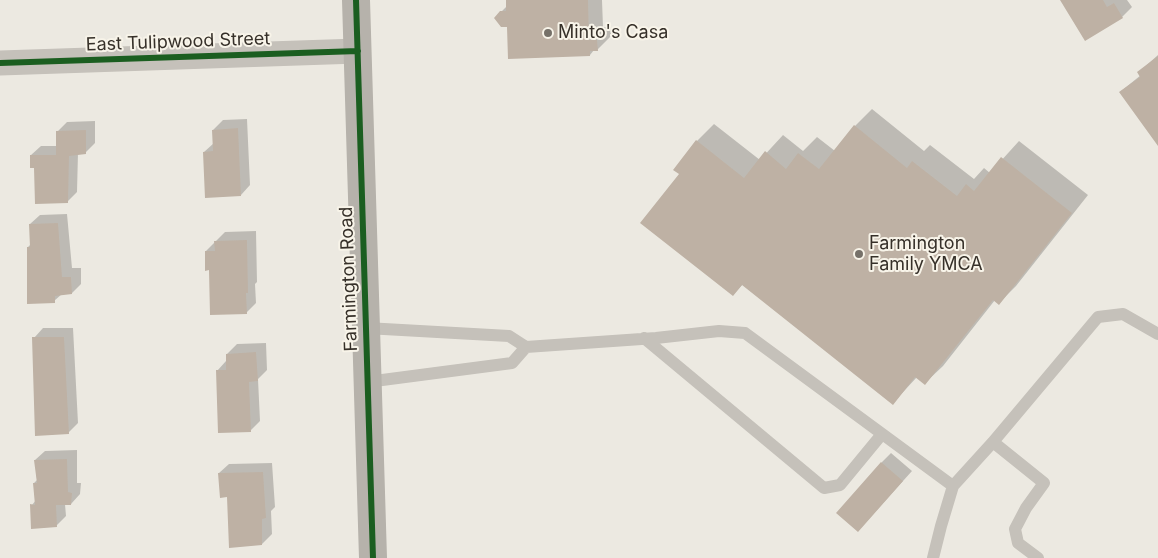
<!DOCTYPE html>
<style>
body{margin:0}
canvas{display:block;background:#ece9e1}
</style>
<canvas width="1158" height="558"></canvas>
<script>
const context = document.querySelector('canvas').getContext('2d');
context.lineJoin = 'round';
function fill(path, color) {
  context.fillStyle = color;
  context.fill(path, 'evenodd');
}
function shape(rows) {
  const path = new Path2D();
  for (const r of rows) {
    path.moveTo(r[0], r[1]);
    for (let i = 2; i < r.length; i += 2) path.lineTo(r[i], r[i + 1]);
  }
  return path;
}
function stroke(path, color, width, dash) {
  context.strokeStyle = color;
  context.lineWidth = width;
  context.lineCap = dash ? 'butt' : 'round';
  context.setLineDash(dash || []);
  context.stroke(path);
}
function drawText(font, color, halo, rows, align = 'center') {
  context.font = font + ' Inter,sans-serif';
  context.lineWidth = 4;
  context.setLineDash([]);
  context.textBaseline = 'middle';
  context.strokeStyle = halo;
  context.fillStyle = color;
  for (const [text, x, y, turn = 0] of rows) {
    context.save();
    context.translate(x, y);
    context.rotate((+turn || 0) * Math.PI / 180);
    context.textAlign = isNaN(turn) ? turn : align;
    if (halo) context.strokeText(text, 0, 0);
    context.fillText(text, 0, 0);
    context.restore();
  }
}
const shadow = shape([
 [507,0,602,0,603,27,611,27,611,36,597,50,594,50,590,55,508,25,501,12,507,6],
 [1061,0,1127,0,1132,7,1122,17],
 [1158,55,1158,144,1120,92,1141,75,1139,72],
 [872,109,924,151,930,145,974,179,984,168,990,173,1019,141,1088,195,1016,286,999,303,995,300,943,366,925,383,917,377,893,403,743,284,733,295,680,174,697,141,714,124,760,160,783,135,803,151,817,137,835,151,855,126],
 [247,119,250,185,241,195,204,152,214,143,213,130,223,120],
 [95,121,95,143,85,153,78,153,77,192,67,202,35,166,31,155,41,146,57,146,57,132,67,122],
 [67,214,72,268,81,268,81,284,72,293,62,294,54,301,28,247,31,244,30,224,40,215],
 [256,231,257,282,255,284,256,303,246,313,210,269,206,251,225,232],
 [43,328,73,328,78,423,68,433,34,338],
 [266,343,267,370,258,379,260,421,251,430,217,371,226,361,227,354,237,344],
 [77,450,77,483,81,483,80,494,71,504,65,504,66,516,56,526,32,505,36,500,34,483,37,480,35,460,45,451],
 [891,453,912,471,858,531,882,462],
 [272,463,275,507,271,511,272,534,262,544,228,496,219,473,229,464]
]);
const building = shape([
 [506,0,588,0,589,40,597,40,598,51,590,51,590,56,508,59,507,27,501,27,494,18,500,11,506,11],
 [1060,0,1103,0,1107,7,1114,3,1123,18,1085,41],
 [1158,56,1158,146,1119,92,1140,77,1137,72],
 [854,125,907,168,912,161,957,196,966,184,974,191,1001,157,1072,213,999,305,993,300,925,385,915,377,893,405,742,285,733,296,640,223,679,174,673,170,696,140,744,178,765,151,786,169,798,153,819,169],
 [238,128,241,196,205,198,203,152,213,151,212,130],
 [86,130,86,154,69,156,68,203,35,204,34,168,30,168,30,155,56,155,56,131],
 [58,223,62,277,71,277,72,294,55,296,55,303,27,304,27,247,30,247,29,224],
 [247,240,248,293,246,293,247,314,210,315,209,270,205,271,205,251,215,251,214,241],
 [32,337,64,337,69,434,35,436],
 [256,352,258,381,249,382,251,432,218,433,216,370,226,370,226,354],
 [67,459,68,492,72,493,71,505,56,505,57,527,31,529,30,504,35,505,33,483,37,483,34,460],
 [881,462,903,481,858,532,836,513],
 [263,472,266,518,262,519,262,545,229,548,227,497,220,498,218,473]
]);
const lane = shape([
 [366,328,509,336,526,347,656,338,719,331,745,333,953,486,941,526,933,558],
 [644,338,824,488,840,485,882,434],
 [367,382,512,363,526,347],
 [993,442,1044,483,1026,508,1015,529,1018,543,1038,558],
 [953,486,993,442,1098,317,1123,314,1158,334]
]);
const street = shape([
 [0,63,358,51]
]);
const secondary = shape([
 [356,0,373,558]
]);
const cycleway = shape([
 [356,0,373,558],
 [0,63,358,51]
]);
const markers = [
 [548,33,5,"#767169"],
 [859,254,5,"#767169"]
];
const poiNames = [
 ["Minto's Casa",558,33],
 ["Farmington",869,244],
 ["Family YMCA",869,265]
];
const streetNames = [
 ["East Tulipwood Street",178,42,-2],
 ["Farmington Road",349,279,-92]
];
fill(shadow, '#0003');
fill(building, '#beb1a4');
stroke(lane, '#c5c1ba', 12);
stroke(street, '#c5c1ba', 25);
stroke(secondary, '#b6b2ab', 28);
stroke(cycleway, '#1b5e20', 6);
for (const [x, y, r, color] of markers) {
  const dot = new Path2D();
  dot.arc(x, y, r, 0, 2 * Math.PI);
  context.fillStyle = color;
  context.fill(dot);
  stroke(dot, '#f8f4e9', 2);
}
drawText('18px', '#363029', '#f8f4e9', poiNames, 'left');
drawText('18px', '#363029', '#f8f4e9', streetNames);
</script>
